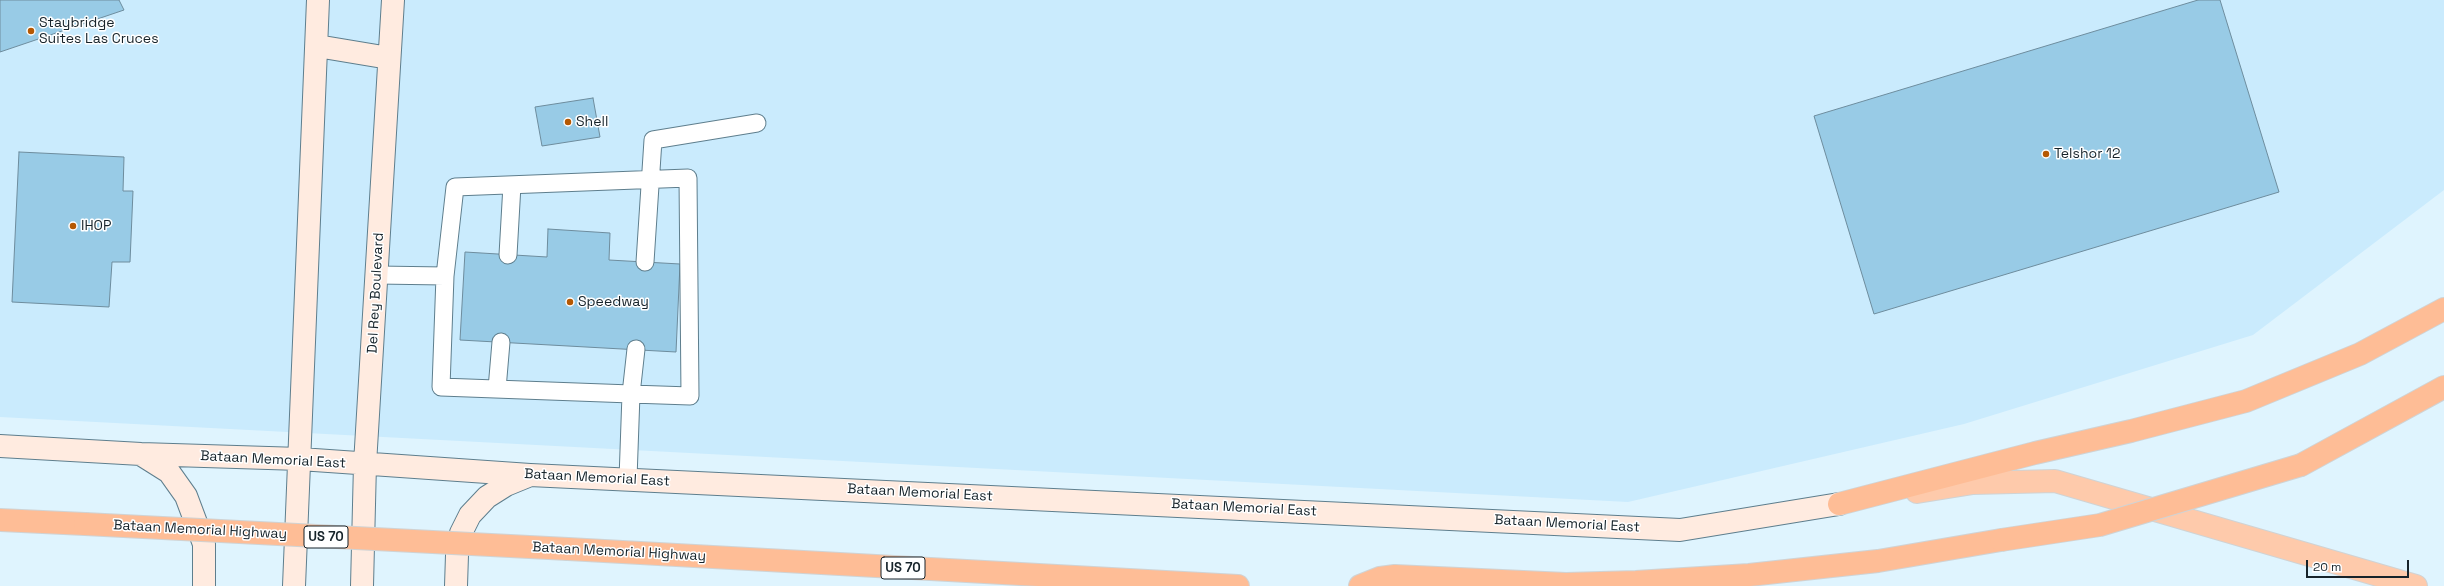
<!DOCTYPE html>
<style>
body{margin:0}
#map{position:relative;width:2444px;height:586px;overflow:hidden;background:#dff4fe;font-family:"Space Grotesk",sans-serif}
canvas{display:block}
.scale{position:absolute;left:2306px;top:560px;width:103px;height:18px;box-sizing:border-box;border:2px solid #16232a;border-top:0;padding-left:5px;font-size:12px;line-height:14px;white-space:nowrap;color:#16232a;-webkit-text-stroke:3px #fff;paint-order:stroke}
</style>
<div id="map">
<canvas width="2444" height="586"></canvas>
<div class="scale">20 m</div>
</div>
<script>
const context = document.querySelector('canvas').getContext('2d');
context.lineJoin = 'round';
function fill(path, color) {
  context.fillStyle = color;
  context.fill(path, 'evenodd');
}
function shape(rows) {
  const path = new Path2D();
  for (const r of rows) {
    path.moveTo(r[0], r[1]);
    for (let i = 2; i < r.length; i += 2) path.lineTo(r[i], r[i + 1]);
  }
  return path;
}
function stroke(path, color, width, dash) {
  context.strokeStyle = color;
  context.lineWidth = width;
  context.lineCap = dash ? 'butt' : 'round';
  context.setLineDash(dash || []);
  context.stroke(path);
}
function drawText(font, color, halo, rows, align = 'center') {
  context.font = font + ' "Space Grotesk",sans-serif';
  context.lineWidth = 3;
  context.setLineDash([]);
  context.textBaseline = 'middle';
  context.strokeStyle = halo;
  context.fillStyle = color;
  for (const [text, x, y, turn = 0] of rows) {
    context.save();
    context.translate(x, y);
    context.rotate((+turn || 0) * Math.PI / 180);
    context.textAlign = isNaN(turn) ? turn : align;
    if (halo) context.strokeText(text, 0, 0);
    context.fillText(text, 0, 0);
    context.restore();
  }
}
const built = shape([
 [0,0,2444,0,2444,190,2253,335,1964,424,1628,502,0,417]
]);
const building = shape([
 [0,0,119,0,124,10,0,52,0,0],
 [2198,0,2220,0,2279,192,1874,314,1814,116,2198,0],
 [593,98,600,137,542,146,535,107,593,98],
 [19,152,124,157,123,191,133,191,130,262,112,262,109,307,12,302,19,152],
 [548,229,610,233,609,260,680,264,676,352,460,340,465,252,547,257,548,229]
]);
const service = shape([
 [508,255,512,185],
 [645,262,653,140,757,123],
 [377,275,445,276],
 [497,389,501,342],
 [628,479,631,394,441,387,445,276,455,187,688,178,690,396,631,394,636,349]
]);
const secondary = shape([
 [317,46,389,58],
 [0,446,141,454,300,459,530,475,1680,530,1839,504],
 [142,455,169,472,186,496,204,544,204,586],
 [294,586,318,0],
 [362,586,365,464,393,0],
 [456,586,457,555,461,533,470,515,487,497,506,485,528,476]
]);
const trunk = shape([
 [1917,492,1973,483,2055,481,2416,586]
]);
const motorway = shape([
 [2301,465,2444,387],
 [1839,504,2035,453,2131,431,2246,401,2360,354,2444,309],
 [0,520,85,524],
 [568,549,1238,586],
 [1360,586,1380,578,1395,576,1566,584,1636,582,1749,575,1878,561,2001,540]
]);
const motorwayBridge = shape([
 [85,524,568,549],
 [2001,540,2100,525,2301,465]
]);
const markers = [
 [31,31,4,"#b55802"],
 [568,122,4,"#b55802"],
 [2046,154,4,"#b55802"],
 [73,226,4,"#b55802"],
 [570,302,4,"#b55802"]
];
const shields = [
 [326,537,44],
 [903,568,44]
];
const shieldNames = [
 ["US 70",326,537],
 ["US 70",903,568]
];
const poiNames = [
 ["Staybridge",39,23],
 ["Suites Las Cruces",39,39],
 ["Shell",576,122],
 ["Telshor 12",2054,154],
 ["IHOP",81,226],
 ["Speedway",578,302]
];
const streetNames = [
 ["Del Rey Boulevard",376,293,-87],
 ["Bataan Memorial East",273,460,3],
 ["Bataan Memorial East",597,478,3],
 ["Bataan Memorial East",920,493,3],
 ["Bataan Memorial East",1244,508,3],
 ["Bataan Memorial East",1567,524,3],
 ["Bataan Memorial Highway",200,530,3],
 ["Bataan Memorial Highway",619,552,3]
];
fill(built, '#caebfd');
fill(building, '#98cbe6');
stroke(building, '#6e8d9e', 1);
stroke(service, '#5e7e8d', 19);
stroke(secondary, '#5e7e8d', 24);
stroke(trunk, '#d0d3d4', 24);
stroke(motorway, '#d0d3d4', 24);
stroke(service, '#fff', 17);
stroke(secondary, '#ffebe0', 22);
stroke(trunk, '#fecaab', 22);
stroke(motorway, '#febd96', 22);
stroke(motorwayBridge, '#d0d3d4', 24, []);
stroke(motorwayBridge, '#febd96', 22);
for (const [x, y, r, color] of markers) {
  const dot = new Path2D();
  dot.arc(x, y, r, 0, 2 * Math.PI);
  context.fillStyle = color;
  context.fill(dot);
  stroke(dot, '#fff', 1.5);
}
for (const [x, y, w] of shields) {
  const box = new Path2D();
  box.roundRect(x - w / 2, y - 11, w, 22, 3);
  context.fillStyle = '#fff';
  context.fill(box);
  stroke(box, '#16232a', 1);
}
drawText('bold 13px', '#16232a', null, shieldNames);
drawText('14px', '#16232a', '#fff', poiNames, 'left');
drawText('14px', '#16232a', '#fff', streetNames);
</script>
